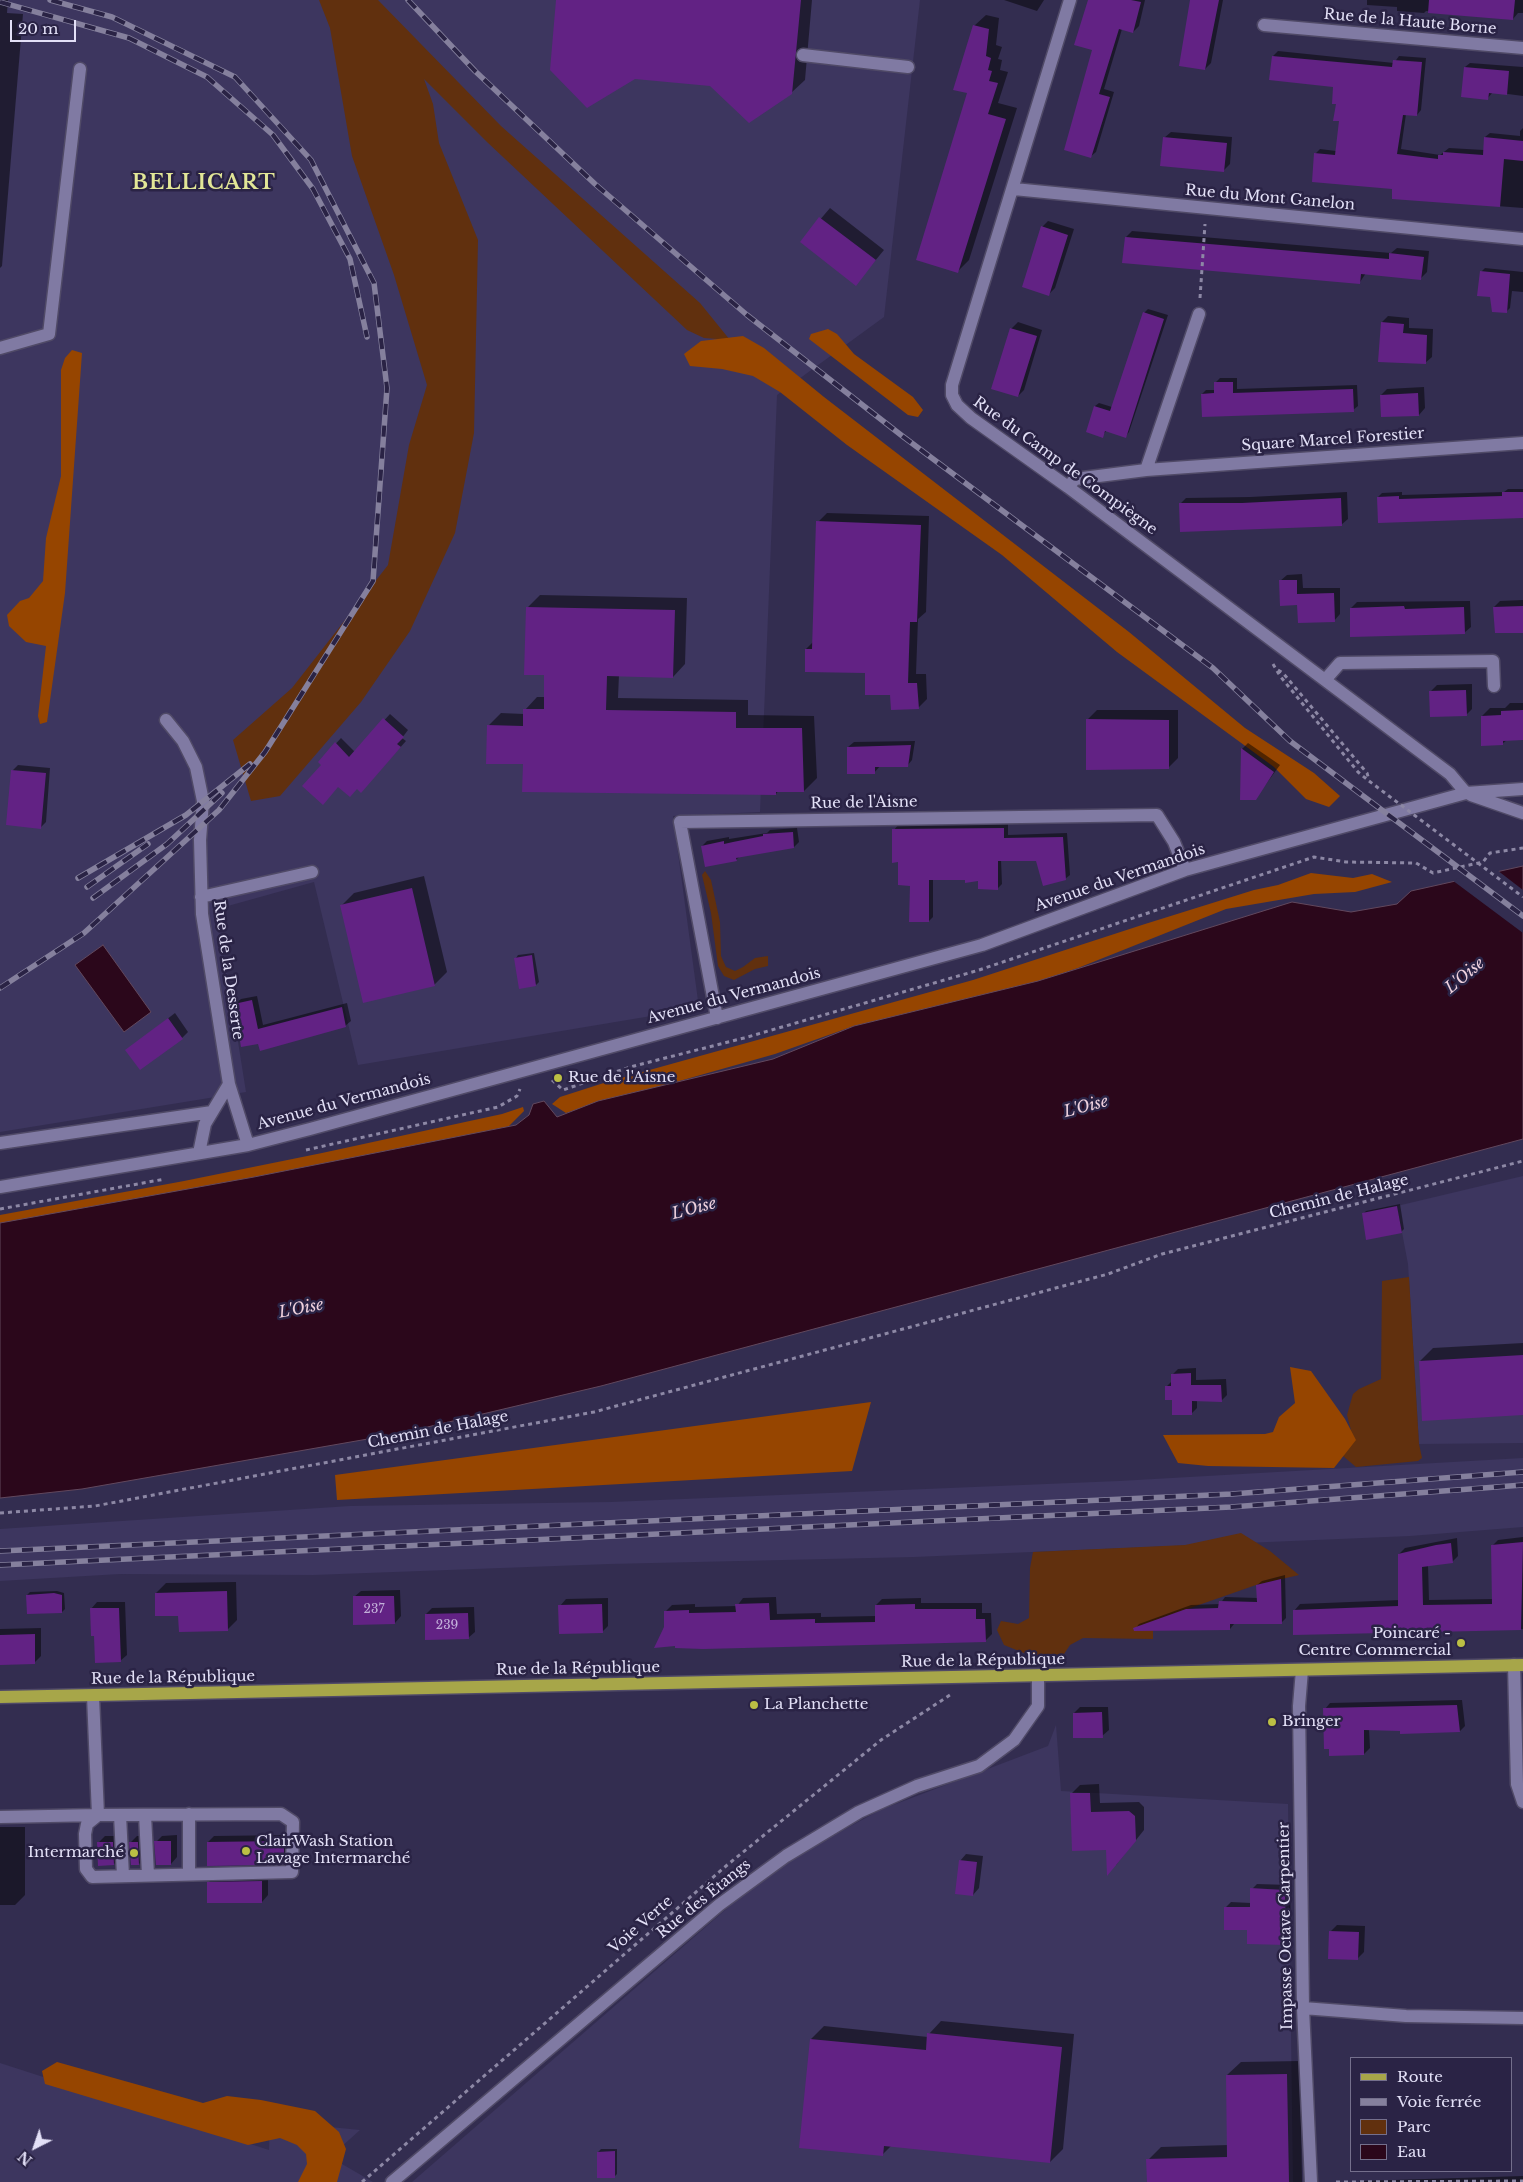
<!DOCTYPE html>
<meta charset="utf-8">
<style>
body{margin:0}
#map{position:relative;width:1523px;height:2182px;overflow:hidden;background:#332d50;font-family:"Libre Baskerville",serif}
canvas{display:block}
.legend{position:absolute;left:1350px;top:2057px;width:162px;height:115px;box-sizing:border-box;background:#2a2345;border:1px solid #746f8c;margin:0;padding:6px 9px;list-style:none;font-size:15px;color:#e3e0f7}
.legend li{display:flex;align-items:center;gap:10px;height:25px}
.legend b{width:25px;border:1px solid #746f8c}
.north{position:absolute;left:10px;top:2122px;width:50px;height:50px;-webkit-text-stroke:4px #2a2345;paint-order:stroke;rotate:221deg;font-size:14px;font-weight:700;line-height:20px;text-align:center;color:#e3e0f7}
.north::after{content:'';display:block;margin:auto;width:18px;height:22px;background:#e3e0f7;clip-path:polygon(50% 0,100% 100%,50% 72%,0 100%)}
.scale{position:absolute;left:10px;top:20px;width:66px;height:22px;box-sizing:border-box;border:2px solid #e3e0f7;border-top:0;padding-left:6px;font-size:15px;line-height:18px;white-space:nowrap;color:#e3e0f7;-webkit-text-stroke:4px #2a2345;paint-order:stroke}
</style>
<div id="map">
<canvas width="1523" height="2182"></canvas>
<ul class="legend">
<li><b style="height:6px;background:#a7a649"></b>Route</li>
<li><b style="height:6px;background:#85809d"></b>Voie ferrée</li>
<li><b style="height:14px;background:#61300e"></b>Parc</li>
<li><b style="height:14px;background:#2b071b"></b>Eau</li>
</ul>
<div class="north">N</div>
<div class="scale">20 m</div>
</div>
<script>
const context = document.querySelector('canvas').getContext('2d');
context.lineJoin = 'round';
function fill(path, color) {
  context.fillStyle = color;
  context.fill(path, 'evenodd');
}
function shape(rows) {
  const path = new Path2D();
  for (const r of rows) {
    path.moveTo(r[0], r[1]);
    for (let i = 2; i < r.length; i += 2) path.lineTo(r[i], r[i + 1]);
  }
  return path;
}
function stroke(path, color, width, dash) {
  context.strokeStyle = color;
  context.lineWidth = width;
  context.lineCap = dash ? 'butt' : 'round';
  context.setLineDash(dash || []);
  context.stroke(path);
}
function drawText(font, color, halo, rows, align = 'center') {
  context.font = font + ' "Libre Baskerville",serif';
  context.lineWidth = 5;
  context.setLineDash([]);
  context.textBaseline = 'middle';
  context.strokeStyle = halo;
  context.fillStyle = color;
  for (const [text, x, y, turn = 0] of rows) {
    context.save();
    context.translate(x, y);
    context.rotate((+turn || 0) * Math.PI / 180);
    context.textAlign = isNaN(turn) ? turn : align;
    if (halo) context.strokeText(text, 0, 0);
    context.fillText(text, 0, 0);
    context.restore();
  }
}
const built = shape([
 [0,0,920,0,884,317,777,395,760,812,673,816,699,1008,358,1065,314,882,217,909,246,1092,0,1132],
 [1523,1176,1523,1443,1419,1444,1408,1264,1397,1206],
 [1523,1458,1523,1527,1410,1536,914,1557,609,1564,313,1575,120,1574,0,1581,0,1529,350,1506,611,1502,1119,1481],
 [1056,1725,1061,1791,1288,1804,1293,2182,412,2182,739,1898,800,1854,880,1810,1048,1746],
 [0,2063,269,2150,270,2121,360,2130,330,2157,373,2182,0,2182]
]);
const green = shape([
 [319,0,378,0,501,126,700,303,730,340,704,338,687,330,487,142,424,79,433,104,439,143,478,240,474,433,455,533,410,631,361,702,280,796,251,801,233,740,292,688,388,565,409,445,427,385,394,275,352,156,330,28],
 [705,871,711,880,720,922,721,956,726,967,735,971,743,967,755,958,768,956,768,966,755,969,734,980,724,976,718,966,711,913,702,875],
 [1409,1277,1419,1444,1422,1458,1418,1461,1356,1467,1343,1456,1341,1444,1351,1430,1347,1415,1353,1394,1359,1389,1381,1379,1382,1281],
 [1241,1533,1270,1551,1299,1575,1256,1585,1153,1621,1153,1639,1083,1638,1070,1645,1064,1654,1042,1657,1029,1655,1004,1645,997,1630,1001,1621,1018,1624,1029,1618,1030,1568,1033,1552,1185,1545]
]);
const forest = shape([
 [828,329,837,334,854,354,913,397,923,410,918,417,908,415,809,339,811,334],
 [743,336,764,348,824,397,1129,632,1245,728,1314,773,1340,796,1329,807,1306,799,1274,767,1117,652,1002,555,847,445,780,392,753,376,722,369,690,366,684,354,701,341],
 [72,350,82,353,65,593,47,722,40,724,38,716,46,646,26,642,9,626,7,615,20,601,29,598,43,581,46,538,61,476,61,370,65,358],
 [1311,873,1353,878,1372,874,1392,882,1355,892,1314,894,1226,909,1078,968,1007,992,854,1026,775,1054,566,1113,552,1104,560,1097,610,1081,973,980,1145,924,1254,890,1278,885],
 [523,1107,524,1111,500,1135,0,1236,0,1215,184,1181,322,1153,502,1114],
 [1290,1367,1311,1371,1345,1419,1356,1440,1334,1468,1208,1466,1178,1463,1163,1435,1265,1434,1273,1432,1279,1417,1295,1403],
 [871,1402,852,1471,337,1500,335,1475],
 [57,2062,203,2103,227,2096,261,2100,315,2111,339,2132,346,2149,337,2182,298,2182,307,2164,306,2154,297,2145,280,2138,248,2145,45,2084,42,2071]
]);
const water = shape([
 [1523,866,1523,1139,601,1386,402,1433,82,1489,0,1498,0,1223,254,1177,516,1125,529,1115,533,1104,544,1101,557,1117,598,1101,773,1059,854,1026,1038,981,1292,902,1351,912,1397,904,1411,891,1523,866],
 [103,945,151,1012,124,1032,75,965,103,945]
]);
const pier = shape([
 [1497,870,1523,890,1523,933,1452,880]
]);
const shadow = shape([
 [0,0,8,0,7,13,23,14,2,266,0,268],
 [558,0,812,0,805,80,791,93,711,85],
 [1004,0,1044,0,1037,11],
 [1089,0,1145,0,1139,26,1133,32,1122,29,1104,89,1114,92,1096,152,1090,157,1094,50],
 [1191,0,1223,0,1211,63,1205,69],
 [1362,0,1523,0,1523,13,1518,13,1513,19,1426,11,1424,13,1397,11,1397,7,1367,5,1367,0],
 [986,15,999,18,996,45,1002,47,998,59,1002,60,1000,70,1008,72,998,103,1017,108,969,260,958,271,968,92,974,26],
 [1278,51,1394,63,1399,56,1426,58,1421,110,1417,115,1406,114,1401,149,1440,155,1449,148,1484,150,1485,137,1490,133,1520,136,1520,131,1523,128,1523,208,1393,198,1394,188,1315,154,1320,149,1336,151,1341,120,1335,86,1273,56],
 [1470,63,1523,67,1523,96,1493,92,1487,99,1465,67],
 [1171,132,1232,137,1230,164,1224,170,1164,138],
 [830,208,884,250,856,284,801,242],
 [1048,221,1074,229,1055,288,1049,294,1042,227],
 [1132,231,1391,253,1397,248,1429,251,1427,272,1421,278,1366,273,1360,282,1126,237],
 [1485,268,1523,272,1523,292,1512,291,1510,308,1506,312,1491,296,1481,272],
 [1148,309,1168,315,1129,432,1126,436,1107,430,1102,436,1095,406,1099,403,1112,407,1144,313],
 [1388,316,1409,318,1409,328,1433,329,1432,357,1425,363,1382,322],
 [1018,322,1042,330,1024,390,1018,396,1011,329],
 [1220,378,1237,378,1237,389,1357,385,1358,406,1353,410,1202,394,1206,390,1215,390,1215,383],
 [1424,387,1425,408,1419,415,1381,395,1387,389],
 [1508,489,1523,489,1523,517,1378,497,1382,493,1402,492,1402,495,1504,492],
 [1347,492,1348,519,1341,525,1180,504,1186,498,1250,497],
 [827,513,929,516,926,612,918,619,916,674,926,674,927,699,918,708,892,694,866,672,806,649,814,641,818,522],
 [1302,574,1303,588,1340,588,1340,614,1334,621,1298,604,1280,581,1287,575],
 [540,595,687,598,685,664,673,677,619,675,618,698,748,700,748,715,814,716,817,778,804,791,779,790,776,794,524,763,488,726,501,713,524,714,525,710,537,697,545,697,545,674,527,608],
 [1523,600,1523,631,1494,607,1500,601],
 [1470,601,1471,627,1464,633,1351,608,1357,602],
 [1472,684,1472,709,1466,715,1431,691,1437,685],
 [1510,703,1523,703,1523,739,1507,740,1502,744,1482,716,1490,708,1505,708],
 [1097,710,1178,710,1178,758,1168,768,1087,720],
 [390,714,408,730,402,738,406,741,366,786,319,762,341,738,355,752],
 [915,741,912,760,907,766,880,766,874,773,848,747,854,742],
 [1248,743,1280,765,1255,799,1241,799,1242,749],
 [18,765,50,768,46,822,41,827,12,771],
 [1008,824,1008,835,1067,833,1070,875,1065,879,1037,860,1001,860,1002,884,997,889,980,879,933,879,933,917,929,921,900,861,894,830,898,825],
 [797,828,799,842,794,847,740,856,736,860,702,846,707,841,729,837,729,839,767,833,770,830],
 [424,876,447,972,434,985,342,905,354,893],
 [534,953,539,982,536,985,516,958,518,955],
 [257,996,263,1025,347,1003,351,1021,345,1026,259,1042,235,1004,241,999],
 [175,1013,188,1032,182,1038,127,1050],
 [1400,1204,1404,1229,1401,1232,1363,1214,1366,1211],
 [1523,1343,1523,1414,1420,1361,1433,1348],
 [1196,1368,1196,1380,1226,1379,1227,1395,1221,1401,1197,1400,1197,1408,1191,1414,1173,1399,1167,1386,1173,1380,1172,1375,1178,1369],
 [1523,1537,1523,1629,1294,1634,1294,1611,1300,1604,1400,1600,1399,1554,1405,1548,1457,1538,1458,1556,1452,1562,1428,1565,1429,1600,1493,1599,1492,1546,1498,1540],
 [1285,1575,1286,1618,1281,1623,1234,1624,1230,1629,1135,1629,1139,1624,1191,1605,1220,1604,1225,1597,1258,1598,1257,1585,1262,1581],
 [236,1582,237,1620,227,1630,180,1614,156,1593,166,1583],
 [400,1590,401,1616,395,1623,354,1597,361,1591],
 [57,1591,64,1593,65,1609,62,1612,27,1595,30,1592],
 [776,1597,777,1614,821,1613,821,1617,876,1616,876,1605,882,1599,921,1598,921,1603,982,1603,982,1613,991,1613,992,1634,985,1641,665,1628,665,1612,672,1605,695,1604,695,1607,737,1606,743,1598],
 [608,1598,608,1626,602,1632,560,1606,566,1599],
 [97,1602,125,1602,127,1655,120,1661,91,1609],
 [474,1607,475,1632,468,1638,426,1614,432,1608],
 [41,1628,41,1656,34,1663,0,1663,0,1629],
 [1462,1700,1465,1726,1460,1731,1369,1729,1370,1748,1364,1754,1325,1709,1330,1703],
 [1080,1707,1108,1707,1109,1730,1102,1736,1074,1713],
 [1099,1784,1100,1803,1139,1802,1144,1807,1144,1830,1116,1865,1071,1794,1080,1785],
 [0,1827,25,1827,25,1895,15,1905,0,1905],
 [177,1835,177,1857,171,1864,156,1842,162,1836],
 [290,1835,290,1853,284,1860,265,1860,262,1863,208,1842,214,1836],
 [105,1836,119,1836,120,1858,114,1864,99,1842],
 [137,1836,144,1836,145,1858,139,1864,131,1842],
 [966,1854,983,1856,979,1888,973,1895,960,1861],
 [268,1875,268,1895,262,1902,208,1883,214,1876],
 [1257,1884,1290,1885,1291,1939,1286,1944,1248,1929,1226,1907,1231,1902,1251,1903,1252,1889],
 [1337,1925,1365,1926,1364,1952,1357,1959,1330,1932],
 [941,2021,1074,2034,1063,2149,1050,2162,892,2145,882,2155,811,2039,824,2026,928,2037,929,2034],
 [1300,2061,1302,2182,1148,2182,1148,2160,1161,2147,1228,2145,1227,2075,1241,2062],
 [601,2149,617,2149,617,2174,614,2177,598,2152],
 [1523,2176,1523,2182,1359,2182,1360,2181]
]);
const building = shape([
 [556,0,801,0,792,94,749,123,710,86,635,79,587,108,550,70],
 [1088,0,1131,0,1141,2,1133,33,1119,29,1099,94,1110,97,1091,158,1064,150,1092,50,1074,45],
 [1190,0,1219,0,1205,70,1179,66],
 [1429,0,1515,0,1513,20,1428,13],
 [973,25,989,29,986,56,991,58,988,70,992,71,989,81,998,83,988,114,1006,119,958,273,916,260,967,93,953,90],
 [1272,56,1392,67,1393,60,1422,62,1417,116,1403,115,1397,154,1438,159,1438,155,1443,155,1443,152,1483,155,1484,137,1523,141,1523,161,1504,159,1500,207,1392,199,1392,189,1312,182,1314,153,1335,155,1339,121,1333,121,1336,104,1332,104,1333,87,1269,80],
 [1464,67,1509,71,1507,95,1489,93,1488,100,1461,97],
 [1163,137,1227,143,1224,172,1160,166],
 [819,217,876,260,856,286,800,242],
 [1041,226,1068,235,1049,296,1022,287],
 [1125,237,1389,259,1389,253,1424,257,1421,280,1361,274,1360,284,1122,263],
 [1480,271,1510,274,1507,313,1492,312,1490,297,1477,296],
 [1143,312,1164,319,1126,438,1105,431,1103,438,1086,432,1094,406,1110,411],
 [1381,322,1404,324,1403,333,1427,335,1426,364,1378,362],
 [1010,328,1037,336,1018,397,991,389],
 [1214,382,1233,382,1233,393,1353,389,1354,412,1202,417,1201,394,1214,393],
 [1418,393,1419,416,1381,417,1380,395],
 [1502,492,1523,492,1523,518,1378,523,1377,497,1399,496,1399,499,1502,496],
 [1341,498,1342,526,1180,532,1179,503,1242,503],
 [816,521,921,525,917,622,910,622,908,683,917,683,919,709,891,710,890,695,865,695,865,673,805,672,805,649,812,649],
 [1279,580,1297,580,1297,594,1334,593,1335,622,1298,623,1297,605,1280,606],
 [1404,606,1405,609,1464,607,1465,634,1350,637,1350,608],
 [1523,606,1523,633,1495,633,1493,607],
 [526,607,675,610,673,678,607,676,606,710,736,712,736,728,802,728,804,792,776,792,776,795,522,792,523,764,486,764,487,725,523,726,523,709,544,709,544,675,524,675],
 [1466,690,1467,716,1430,717,1429,691],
 [1523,710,1523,740,1503,741,1503,745,1481,746,1481,716,1501,715,1501,711],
 [383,718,404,737,397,744,401,747,361,793,357,789,350,797,338,787,323,805,302,786,321,765,318,762,335,742,349,757],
 [1086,719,1169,720,1169,769,1086,770],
 [911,745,908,767,875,767,875,774,847,774,847,747],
 [1241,748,1274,772,1256,800,1240,800],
 [11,770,46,773,41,829,6,825],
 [1004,828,1004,838,1063,837,1066,880,1043,886,1036,861,998,861,998,890,978,889,978,881,965,883,965,880,929,880,929,922,909,922,910,886,898,885,898,862,892,863,892,829],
 [793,832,794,848,736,858,737,861,705,867,701,846,724,841,724,844,733,842,763,836,763,834],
 [412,888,435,986,363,1003,340,905],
 [532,955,536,986,519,989,514,958],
 [252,1000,258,1029,342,1007,346,1027,260,1051,258,1044,241,1047,234,1004],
 [168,1018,183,1039,140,1070,125,1050],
 [1397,1206,1402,1233,1366,1240,1362,1213],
 [1523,1355,1523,1415,1422,1421,1419,1361],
 [1191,1373,1191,1385,1221,1385,1222,1402,1192,1401,1192,1415,1172,1415,1172,1400,1165,1400,1165,1386,1171,1386,1171,1374],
 [1523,1542,1521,1630,1293,1635,1293,1610,1398,1606,1398,1554,1436,1545,1451,1543,1453,1563,1422,1567,1423,1605,1492,1604,1491,1545],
 [1281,1579,1282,1624,1230,1624,1230,1630,1134,1631,1133,1628,1186,1609,1218,1608,1219,1601,1257,1602,1256,1585],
 [227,1591,228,1631,179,1632,178,1616,155,1616,155,1593],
 [54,1593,62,1595,62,1613,27,1614,26,1595],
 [353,1596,394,1596,395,1624,353,1625],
 [769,1603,770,1620,815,1619,815,1623,875,1622,875,1605,915,1604,915,1609,976,1609,976,1619,985,1619,986,1642,703,1649,675,1648,675,1646,654,1648,664,1627,664,1611,689,1610,689,1613,736,1612,735,1604],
 [602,1604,603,1633,559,1634,558,1605],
 [90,1608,119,1608,121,1662,95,1663,94,1636,91,1636],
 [468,1613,469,1639,425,1640,425,1614],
 [35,1634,35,1664,0,1665,0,1635],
 [1457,1705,1460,1732,1400,1734,1400,1731,1364,1730,1364,1755,1329,1756,1329,1749,1324,1749,1323,1708],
 [1102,1712,1103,1738,1073,1738,1073,1713],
 [1070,1793,1090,1793,1091,1812,1129,1811,1135,1816,1136,1841,1107,1876,1106,1850,1072,1851],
 [154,1841,171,1841,171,1865,156,1865],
 [284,1841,284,1861,262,1861,262,1865,207,1866,207,1842],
 [97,1842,113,1842,114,1865,98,1866],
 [129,1842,138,1842,139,1865,131,1865],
 [959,1860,977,1862,973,1896,955,1894],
 [262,1881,262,1903,207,1903,207,1882],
 [1250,1888,1285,1890,1286,1945,1247,1944,1247,1930,1224,1930,1224,1907,1250,1907],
 [1329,1931,1359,1932,1358,1960,1328,1959],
 [927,2033,1062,2047,1050,2163,884,2146,883,2156,799,2148,810,2039,926,2050],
 [1287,2074,1289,2182,1147,2182,1146,2159,1227,2157,1226,2075],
 [615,2151,615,2178,597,2178,597,2152]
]);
const path = shape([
 [1200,298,1205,224],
 [1273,664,1280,676,1358,772,1369,781],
 [1278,670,1283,673,1367,773,1369,780],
 [552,1080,563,1090,630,1067,744,1038,979,970,1314,857,1346,862,1416,863,1433,873,1483,862,1490,853,1523,848],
 [306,1150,498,1107,517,1096,520,1089],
 [0,1209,165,1179],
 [0,1513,95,1506,594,1412,1108,1274,1162,1254,1523,1161],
 [362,2182,726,1866,881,1740,950,1695],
 [1336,2182,1523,2181]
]);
const minor = shape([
 [1070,0,952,385,952,395,957,405,971,418,1068,487,1450,774,1466,793],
 [1264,25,1523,48],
 [803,55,908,67],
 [1014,189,1523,239],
 [0,348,49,334,80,69],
 [1146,470,1199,314],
 [1068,487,1075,479,1146,470,1523,443],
 [1325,680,1340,663,1493,661,1494,686],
 [166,720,183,741,196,767,203,801,200,840,202,914,229,1084,248,1145],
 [1471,795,1523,813],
 [201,897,312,872],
 [717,1018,680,822,1157,815,1174,842,1185,870],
 [0,1143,212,1112],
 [199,1153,205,1124,229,1084],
 [0,1187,248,1145,310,1129,982,945,1185,870,1466,793,1523,789],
 [1514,1665,1517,1784,1523,1802],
 [1302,1670,1299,1706,1303,2008,1311,2182],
 [93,1696,98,1815,281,1814,293,1822,292,1872,92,1877,86,1869,85,1834,87,1824,98,1815],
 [189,1814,189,1874],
 [120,1815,123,1876],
 [145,1815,148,1875],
 [0,1817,98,1815],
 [1303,2008,1406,2016,1523,2018],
 [392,2182,719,1905,786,1856,859,1812,917,1786,979,1766,1014,1740,1038,1706,1038,1676]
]);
const major = shape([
 [0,1697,1523,1665]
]);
const rail = shape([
 [408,0,475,71,595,184,747,315,901,435,1213,668,1290,741,1523,916],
 [0,2,129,38,207,77,273,135,313,189,350,259,367,337],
 [78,878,186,815,250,764],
 [87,887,148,844],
 [93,898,167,844,222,793],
 [0,988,84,933,219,810,265,752,373,581,387,388,374,283,311,160,235,77,112,17,50,0],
 [0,1551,1232,1494,1523,1472],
 [0,1565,1231,1507,1523,1485]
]);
const pathBridge = shape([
 [1369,781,1523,897]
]);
const markers = [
 [558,1078,5,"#bcbf44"],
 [1461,1643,5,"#bcbf44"],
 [754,1705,5,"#bcbf44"],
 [1272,1722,5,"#bcbf44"],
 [246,1851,5,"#bcbf44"],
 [134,1853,5,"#bcbf44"]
];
const numberNames = [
 ["237",374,1610],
 ["239",447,1626]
];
const streetNames = [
 ["Rue de la Haute Borne",1410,22,5],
 ["Rue du Mont Ganelon",1270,198,5],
 ["Square Marcel Forestier",1333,440,-4],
 ["Rue du Camp de Compiègne",1065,466,36],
 ["Rue de l'Aisne",864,803,-1],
 ["Avenue du Vermandois",1120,878,-19],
 ["Rue de la Desserte",228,970,82],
 ["Avenue du Vermandois",734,996,-15],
 ["Avenue du Vermandois",344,1102,-15],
 ["Chemin de Halage",1339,1197,-14],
 ["Chemin de Halage",438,1430,-11],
 ["Rue de la République",983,1661,-1],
 ["Rue de la République",578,1669,-1],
 ["Rue de la République",173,1678,-1],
 ["Rue des Étangs",704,1899,-39],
 ["Voie Verte",641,1925,-41],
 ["Impasse Octave Carpentier",1286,1926,-91]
];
const poiNames = [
 ["Rue de l'Aisne",568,1078],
 ["Poincaré -",1451,1634,"right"],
 ["Centre Commercial",1451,1651,"right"],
 ["La Planchette",764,1705],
 ["Bringer",1282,1722],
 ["ClairWash Station",256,1842],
 ["Lavage Intermarché",256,1859],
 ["Intermarché",124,1853,"right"]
];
const waterNames = [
 ["L'Oise",1465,976,-40],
 ["L'Oise",1086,1107,-15],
 ["L'Oise",694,1209,-15],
 ["L'Oise",301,1309,-11]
];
const districtNames = [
 ["BELLICART",204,183]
];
fill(built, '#3d365f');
fill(green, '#61300e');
fill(forest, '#964500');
fill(water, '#2b071b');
stroke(water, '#62485d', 1);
fill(pier, '#332d50');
fill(shadow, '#0007');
fill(building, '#622284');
stroke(minor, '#504a67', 15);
stroke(major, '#504a67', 15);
stroke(path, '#8d88a5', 3, [4, 4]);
stroke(minor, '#807aa3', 12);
stroke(major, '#a7a649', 12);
stroke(rail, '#85809d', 5.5);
stroke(rail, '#2a2345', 4, [11]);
stroke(pathBridge, '#8d88a5', 3, [4, 4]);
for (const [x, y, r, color] of markers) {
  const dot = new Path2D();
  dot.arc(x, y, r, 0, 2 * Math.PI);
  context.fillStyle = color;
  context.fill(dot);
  stroke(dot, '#2a2345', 2);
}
drawText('12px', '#c3b0da', null, numberNames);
drawText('15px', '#e3e0f7', '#2a2345', streetNames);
drawText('15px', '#e3e0f7', '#2a2345', poiNames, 'left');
drawText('italic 16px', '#efd1de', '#2a2345', waterNames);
context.letterSpacing = '1px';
drawText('bold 20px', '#e2e697', '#2a2345', districtNames);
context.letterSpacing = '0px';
</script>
